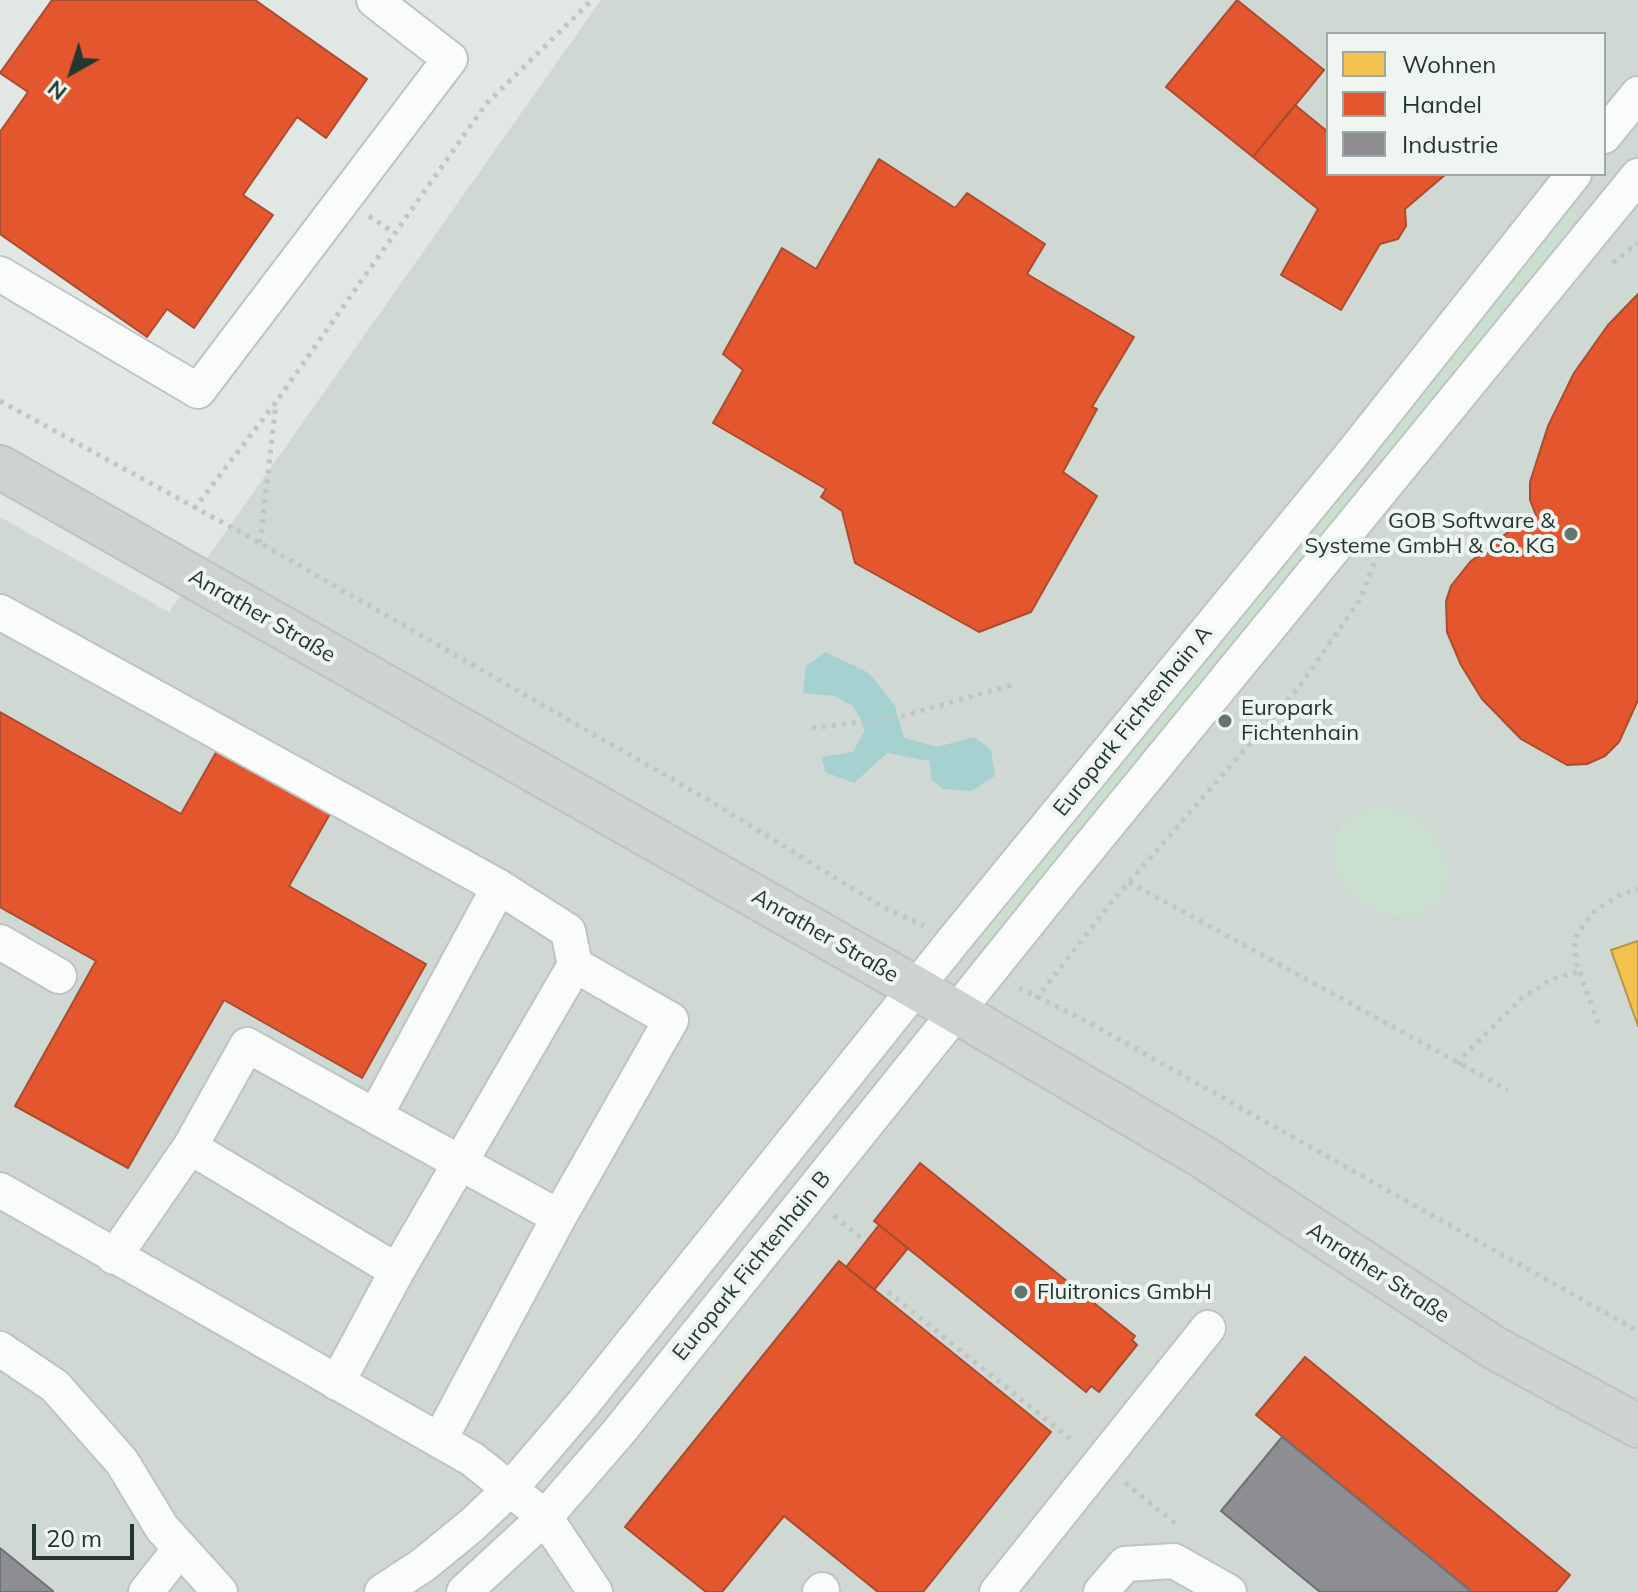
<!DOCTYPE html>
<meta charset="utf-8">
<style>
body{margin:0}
#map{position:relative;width:1638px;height:1592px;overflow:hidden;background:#e1e7e4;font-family:Mulish,sans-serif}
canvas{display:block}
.legend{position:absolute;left:1326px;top:32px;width:280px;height:144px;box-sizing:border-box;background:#eff6f1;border:2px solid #9daaa3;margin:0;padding:10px 14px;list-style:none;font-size:24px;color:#22372e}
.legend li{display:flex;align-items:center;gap:16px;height:40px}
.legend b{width:40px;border:2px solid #9daaa3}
.north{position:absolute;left:32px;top:32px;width:80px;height:80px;-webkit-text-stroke:6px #eff6f1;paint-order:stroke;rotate:219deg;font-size:22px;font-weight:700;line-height:32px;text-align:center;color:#22372e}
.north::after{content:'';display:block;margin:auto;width:28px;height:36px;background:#22372e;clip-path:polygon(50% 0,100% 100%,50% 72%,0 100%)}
.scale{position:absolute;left:32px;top:1524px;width:102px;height:36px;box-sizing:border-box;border:4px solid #22372e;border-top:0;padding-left:10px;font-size:24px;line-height:28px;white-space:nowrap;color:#22372e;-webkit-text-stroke:6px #eff6f1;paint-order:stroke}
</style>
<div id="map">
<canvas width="1638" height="1592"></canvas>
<ul class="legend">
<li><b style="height:22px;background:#f2c14e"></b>Wohnen</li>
<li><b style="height:22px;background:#e4572e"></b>Handel</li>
<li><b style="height:22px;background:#8d8d92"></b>Industrie</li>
</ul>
<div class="north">N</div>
<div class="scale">20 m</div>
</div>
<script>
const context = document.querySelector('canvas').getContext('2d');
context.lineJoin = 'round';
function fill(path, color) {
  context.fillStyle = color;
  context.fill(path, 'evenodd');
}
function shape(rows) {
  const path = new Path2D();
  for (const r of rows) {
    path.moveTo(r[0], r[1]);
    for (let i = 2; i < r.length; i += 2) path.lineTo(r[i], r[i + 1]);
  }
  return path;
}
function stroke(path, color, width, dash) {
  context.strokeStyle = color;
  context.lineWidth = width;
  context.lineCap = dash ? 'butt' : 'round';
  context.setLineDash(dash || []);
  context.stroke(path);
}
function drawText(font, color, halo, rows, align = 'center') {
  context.font = font + ' Mulish,sans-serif';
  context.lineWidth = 8;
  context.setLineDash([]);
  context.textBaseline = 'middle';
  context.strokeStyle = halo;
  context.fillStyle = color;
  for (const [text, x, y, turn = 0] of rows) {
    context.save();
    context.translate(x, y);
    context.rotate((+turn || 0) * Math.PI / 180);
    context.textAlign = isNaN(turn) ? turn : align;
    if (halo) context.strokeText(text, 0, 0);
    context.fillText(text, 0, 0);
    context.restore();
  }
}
const built = shape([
 [601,0,1638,0,1638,1592,0,1592,0,517,169,612],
 [1328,34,1604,34,1604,174,1328,174]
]);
const green = shape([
 [1568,208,1579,216,1383,461,1372,452],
 [1350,478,1361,486,990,948,977,939],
 [1384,807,1410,814,1429,828,1447,861,1448,879,1440,900,1415,918,1389,916,1367,906,1349,891,1336,867,1334,844,1342,824,1362,810]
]);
const water = shape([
 [826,652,869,673,895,706,904,738,937,747,974,737,991,750,995,776,971,791,943,789,931,779,930,761,887,753,854,783,825,772,822,757,853,752,864,732,863,723,853,706,835,696,803,693,806,666]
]);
const homes = shape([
 [1638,941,1638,1026,1611,950,1638,941]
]);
const shops = shape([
 [52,0,255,0,367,79,326,138,297,117,243,195,273,215,194,328,167,309,147,337,0,234,0,132,28,92,0,73,52,0],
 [1237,0,1324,70,1253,157,1166,87,1237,0],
 [1295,105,1328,132,1328,174,1446,174,1405,209,1406,226,1398,239,1380,244,1341,310,1281,275,1318,209,1253,157,1295,105],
 [879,159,955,208,967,193,1045,244,1027,274,1134,337,1092,407,1097,409,1063,472,1097,496,1031,612,979,632,855,563,842,511,821,497,826,489,713,423,743,370,723,354,782,248,816,269,879,159],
 [1638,294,1638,700,1619,742,1605,756,1587,764,1567,765,1521,739,1482,699,1461,665,1447,632,1446,601,1451,586,1470,562,1512,529,1536,515,1530,500,1530,482,1548,426,1574,373,1608,325,1638,294],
 [0,712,181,814,218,749,331,812,289,886,426,964,362,1078,224,1000,128,1168,15,1106,96,961,0,907,0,712],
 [920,1163,1135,1336,1132,1340,1137,1345,1099,1392,1091,1386,1086,1392,874,1221,920,1163],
 [879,1225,908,1248,874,1290,846,1267,879,1225],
 [839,1261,1051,1432,923,1592,878,1592,784,1516,722,1592,706,1592,625,1527,839,1261],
 [1305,1357,1570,1575,1556,1592,1472,1592,1256,1415,1305,1357]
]);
const industry = shape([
 [1282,1437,1472,1592,1320,1592,1221,1511,1282,1437],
 [0,1548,53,1591,52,1592,0,1592,0,1548]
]);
const path = shape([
 [369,216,393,232],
 [1613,263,1638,243],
 [0,401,260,543,712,802,881,906,924,926],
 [194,509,276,402,486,104,592,0],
 [260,543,276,403],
 [812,728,899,717,1012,685],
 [1129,882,1508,1090],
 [1019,988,1088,1022,1638,1331],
 [1036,999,1110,904,1299,687,1361,598,1380,547],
 [1598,1023,1576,962,1574,939,1592,913,1619,895,1638,889],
 [1459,1065,1462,1057,1522,998,1552,979,1580,971],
 [834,1216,861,1238],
 [888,1292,1074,1442],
 [1125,1483,1180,1527]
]);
const minor = shape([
 [1604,136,1638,94],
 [0,274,198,391,450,59,374,0],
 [0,612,499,887],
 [0,942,59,976],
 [375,1116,559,1217],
 [190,1147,397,1271],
 [0,1190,472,1459,545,1517,595,1592],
 [114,1257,190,1147,247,1045,375,1116,499,887,568,931,575,965,671,1020,559,1217,440,1439],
 [0,1349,55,1386,122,1462,162,1528,220,1592],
 [337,1383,397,1271,575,965],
 [146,1592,180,1549],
 [382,1592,423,1565,472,1525,511,1488,582,1405,954,940,1352,454,1574,174],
 [464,1592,545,1517,617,1434,1064,878,1638,176],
 [820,1592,822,1590],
 [997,1592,1208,1328],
 [1101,1592,1125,1564,1174,1561,1229,1592]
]);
const major = shape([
 [0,467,916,988,1203,1157,1493,1347,1638,1426]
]);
const markers = [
 [1571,534,8,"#65756e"],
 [1225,721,8,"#65756e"],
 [1021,1292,8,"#65756e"]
];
const poiNames = [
 ["GOB Software &",1555,521,"right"],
 ["Systeme GmbH & Co. KG",1555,546,"right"],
 ["Europark",1241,708],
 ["Fichtenhain",1241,733],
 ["Fluitronics GmbH",1037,1292]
];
const streetNames = [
 ["Anrather Straße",262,616,30],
 ["Europark Fichtenhain A",1133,721,-51],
 ["Anrather Straße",825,936,30],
 ["Europark Fichtenhain B",752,1266,-51],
 ["Anrather Straße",1378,1273,33]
];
fill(built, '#cfd8d3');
fill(green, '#cbdfcf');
fill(water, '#a5d1d1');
fill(homes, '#f2c14e');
stroke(homes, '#b49844', 2);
fill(shops, '#e4572e');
stroke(shops, '#aa4d2e', 2);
fill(industry, '#8d8d92');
stroke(industry, '#6d7374', 2);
stroke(minor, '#bec4c1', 38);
stroke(major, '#bcc3c0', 46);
stroke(path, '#bfc7c3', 5, [4, 6]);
stroke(minor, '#fafbfb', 34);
stroke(major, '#cdd3d1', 42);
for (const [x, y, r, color] of markers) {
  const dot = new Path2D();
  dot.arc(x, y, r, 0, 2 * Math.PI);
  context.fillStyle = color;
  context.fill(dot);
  stroke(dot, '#eff6f1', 3);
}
drawText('22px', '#22372e', '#eff6f1', poiNames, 'left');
drawText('22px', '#22372e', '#eff6f1', streetNames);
</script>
